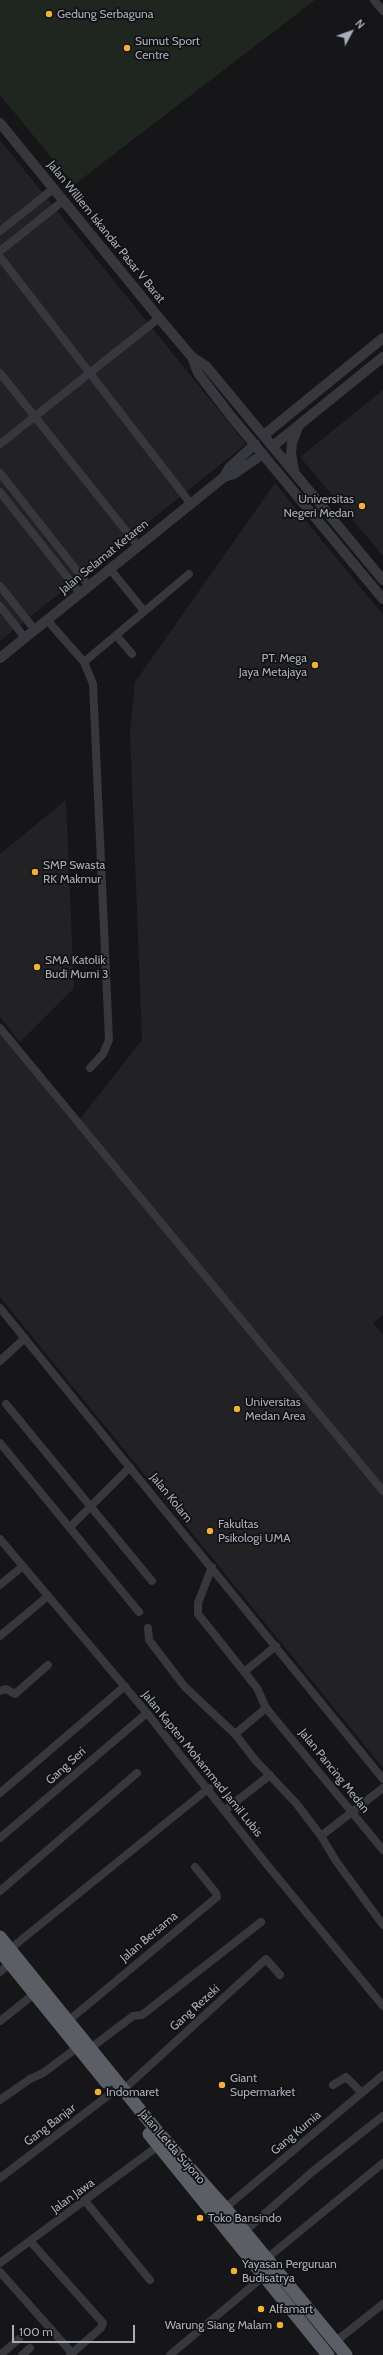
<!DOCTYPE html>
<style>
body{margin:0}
#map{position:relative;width:383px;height:2355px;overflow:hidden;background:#161618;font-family:Cabin,sans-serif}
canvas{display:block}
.north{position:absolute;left:331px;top:12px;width:40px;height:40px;-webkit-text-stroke:3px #111113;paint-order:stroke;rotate:49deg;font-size:11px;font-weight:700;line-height:16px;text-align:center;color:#a8adb8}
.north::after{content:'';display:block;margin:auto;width:14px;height:18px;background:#a8adb8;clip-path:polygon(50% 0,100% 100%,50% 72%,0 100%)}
.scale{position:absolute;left:12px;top:2325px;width:123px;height:18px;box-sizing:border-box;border:2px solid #a8adb8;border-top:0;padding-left:5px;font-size:12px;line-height:14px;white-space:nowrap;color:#a8adb8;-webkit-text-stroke:3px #111113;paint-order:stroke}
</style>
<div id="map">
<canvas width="383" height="2355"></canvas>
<div class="north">N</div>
<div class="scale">100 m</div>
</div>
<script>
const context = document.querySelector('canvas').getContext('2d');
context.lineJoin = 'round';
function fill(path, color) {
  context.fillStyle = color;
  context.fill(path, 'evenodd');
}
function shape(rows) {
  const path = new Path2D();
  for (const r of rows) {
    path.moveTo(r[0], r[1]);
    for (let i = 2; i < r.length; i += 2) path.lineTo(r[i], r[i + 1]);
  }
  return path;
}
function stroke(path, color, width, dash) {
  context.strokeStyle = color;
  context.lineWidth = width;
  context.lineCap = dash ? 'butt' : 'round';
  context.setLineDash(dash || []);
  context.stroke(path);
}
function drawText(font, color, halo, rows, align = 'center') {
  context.font = font + ' Cabin,sans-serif';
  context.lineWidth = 3.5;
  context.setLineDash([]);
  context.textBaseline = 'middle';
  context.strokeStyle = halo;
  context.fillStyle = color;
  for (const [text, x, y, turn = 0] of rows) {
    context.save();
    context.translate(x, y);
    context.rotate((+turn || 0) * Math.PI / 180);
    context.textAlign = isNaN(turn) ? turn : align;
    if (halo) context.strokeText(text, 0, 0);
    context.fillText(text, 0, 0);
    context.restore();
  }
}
const built = shape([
 [0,140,246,444,0,641],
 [383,390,383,556,300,457],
 [275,483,383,615,383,1315,373,1323,383,1335,383,1768,0,1297,0,1034,75,1125,142,1040,130,733,135,682],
 [66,800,74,988,20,1042,0,1017,0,854]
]);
const green = shape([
 [0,0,315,0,74,185,0,95]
]);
const minor = shape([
 [374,0,383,11],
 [0,231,53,189],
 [0,251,63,201],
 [0,257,191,504],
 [0,373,138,546],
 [0,444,159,318],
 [0,473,89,586],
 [0,492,80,593],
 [110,569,144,611],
 [0,586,35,630],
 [0,606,25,638],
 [47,620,84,662,93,684,109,1040,103,1054,90,1068],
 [116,635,132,654],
 [84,662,189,574],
 [0,1028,383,1491],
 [0,1308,383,1779],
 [0,1361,25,1338],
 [6,1404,152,1581],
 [0,1443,139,1612],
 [70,1527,130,1467],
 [0,1539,147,1713,264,1861,383,2006],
 [212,1567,198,1603,198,1614,257,1688,266,1708,383,1850],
 [0,1585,23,1566],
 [148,1628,149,1640,185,1687,235,1734,256,1761,296,1803,321,1836,383,1788],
 [0,1636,48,1596],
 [244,1672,276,1646],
 [0,1691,6,1689,15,1694,48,1665],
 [235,1734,266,1708],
 [0,1793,125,1686],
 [225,1810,270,1775],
 [321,1836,336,1861,383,1925],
 [0,1838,147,1713],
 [0,1891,137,1773],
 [10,1949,209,1788],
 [0,1972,10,1963],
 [0,2021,34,1994],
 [68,2021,217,1897,216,1893,195,1867],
 [88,2050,133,2016,142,2015,261,1922],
 [333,2085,346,2077,362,2093],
 [124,2089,266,1959,280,1975],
 [0,2100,30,2079,43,2073,78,2047],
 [0,2178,114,2091],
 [86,2202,150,2280],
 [225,2208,383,2075],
 [244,2232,312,2172,383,2116],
 [30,2241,103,2323,101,2328,70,2355],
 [266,2259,383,2163],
 [0,2263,158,2146],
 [0,2272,72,2353],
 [335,2342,383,2304],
 [0,2355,19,2339],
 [22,2355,30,2348],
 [170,2355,264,2276]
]);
const tertiary = shape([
 [0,123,159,318,192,357,206,366,383,580],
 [192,357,198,373,230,415,383,599],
 [264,435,383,338],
 [273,446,383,357],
 [294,471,291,453,292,443,298,427],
 [224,477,234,474,263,454],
 [0,658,224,477,229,468,255,444]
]);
const trunk = shape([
 [0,1937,157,2131,225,2208,346,2355],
 [0,1951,106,2082],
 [149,2134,328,2355]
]);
const markers = [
 [49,14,4,"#f2b134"],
 [127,48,4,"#f2b134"],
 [362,506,4,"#f2b134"],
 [315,665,4,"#f2b134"],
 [35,872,4,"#f2b134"],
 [37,967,4,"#f2b134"],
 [237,1409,4,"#f2b134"],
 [210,1531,4,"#f2b134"],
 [222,2085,4,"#f2b134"],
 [98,2092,4,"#f2b134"],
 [200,2218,4,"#f2b134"],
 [234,2271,4,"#f2b134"],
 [261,2309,4,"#f2b134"],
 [280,2325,4,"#f2b134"]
];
const poiNames = [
 ["Gedung Serbaguna",57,14],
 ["Sumut Sport",135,41],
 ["Centre",135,55],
 ["Universitas",354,499,"right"],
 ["Negeri Medan",354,513,"right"],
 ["PT. Mega",307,658,"right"],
 ["Jaya Metajaya",307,672,"right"],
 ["SMP Swasta",43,865],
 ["RK Makmur",43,879],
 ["SMA Katolik",45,960],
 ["Budi Murni 3",45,974],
 ["Universitas",245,1402],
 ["Medan Area",245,1416],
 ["Fakultas",218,1524],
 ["Psikologi UMA",218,1538],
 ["Giant",230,2078],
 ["Supermarket",230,2092],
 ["Indomaret",106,2092],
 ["Toko Bansindo",208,2218],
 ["Yayasan Perguruan",242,2264],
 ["Budisatrya",242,2278],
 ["Alfamart",269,2309],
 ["Warung Siang Malam",272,2325,"right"]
];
const streetNames = [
 ["Jalan Williem Iskandar Pasar V Barat",106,232,51],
 ["Jalan Selamat Ketaren",104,557,-39],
 ["Jalan Kolam",171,1498,51],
 ["Jalan Kapten Mohammad Jamil Lubis",202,1764,51],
 ["Gang Seri",66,1766,-42],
 ["Jalan Pancing Medan",334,1771,51],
 ["Jalan Bersama",149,1937,-40],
 ["Gang Rezeki",195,2008,-42],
 ["Gang Banjar",50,2125,-37],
 ["Gang Kurnia",296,2133,-40],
 ["Jalan Letda Sujono",172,2147,49],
 ["Jalan Jawa",73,2196,-36]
];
fill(built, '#222225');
fill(green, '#1e261f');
stroke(minor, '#37383d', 8);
stroke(tertiary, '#37383d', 10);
stroke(trunk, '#5b5e65', 13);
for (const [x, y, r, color] of markers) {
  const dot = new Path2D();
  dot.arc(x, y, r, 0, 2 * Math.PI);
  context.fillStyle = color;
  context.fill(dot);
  stroke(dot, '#111113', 1.5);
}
drawText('12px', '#a8adb8', '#111113', poiNames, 'left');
drawText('12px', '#a8adb8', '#111113', streetNames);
</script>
